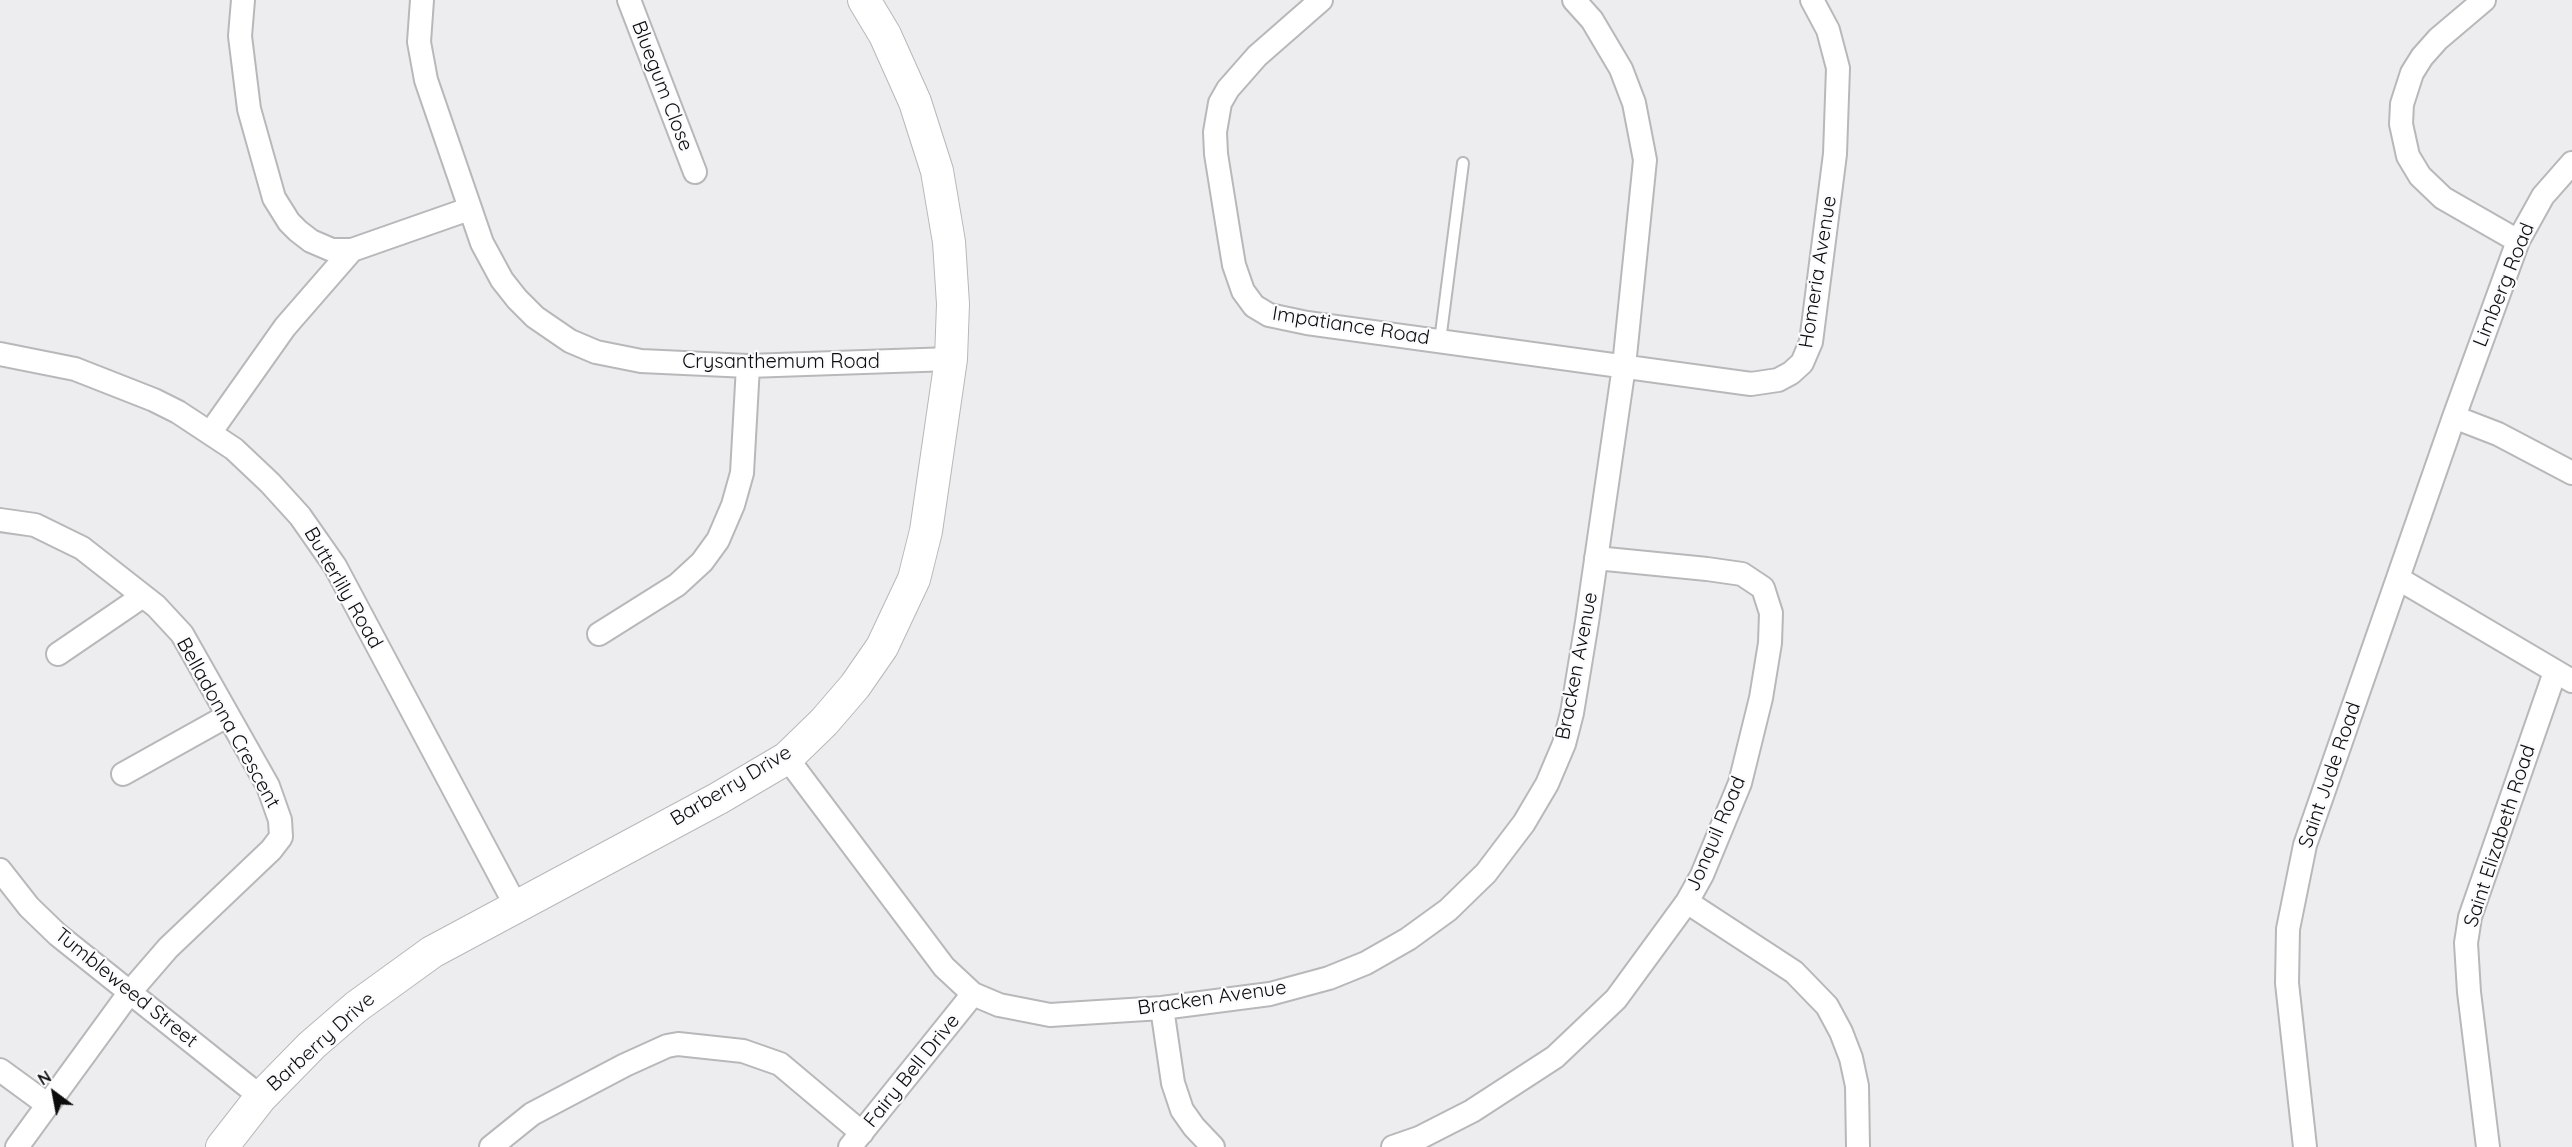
<!DOCTYPE html>
<style>
body{margin:0}
#map{position:relative;width:2572px;height:1147px;overflow:hidden;background:#ededf0;font-family:Quicksand,sans-serif}
canvas{display:block}
.north{position:absolute;left:24px;top:1063px;width:60px;height:60px;-webkit-text-stroke:4px #fbfbfd;paint-order:stroke;rotate:328deg;font-size:16px;font-weight:700;line-height:24px;text-align:center;color:#0c0c0d}
.north::after{content:'';display:block;margin:auto;width:21px;height:27px;background:#0c0c0d;clip-path:polygon(50% 0,100% 100%,50% 72%,0 100%)}
</style>
<div id="map">
<canvas width="2572" height="1147"></canvas>
<div class="north">N</div>
</div>
<script>
const context = document.querySelector('canvas').getContext('2d');
context.lineJoin = 'round';
function shape(rows) {
  const path = new Path2D();
  for (const r of rows) {
    path.moveTo(r[0], r[1]);
    for (let i = 2; i < r.length; i += 2) path.lineTo(r[i], r[i + 1]);
  }
  return path;
}
function stroke(path, color, width, dash) {
  context.strokeStyle = color;
  context.lineWidth = width;
  context.lineCap = dash ? 'butt' : 'round';
  context.setLineDash(dash || []);
  context.stroke(path);
}
function drawText(font, color, halo, rows, align = 'center') {
  context.font = font + ' Quicksand,sans-serif';
  context.lineWidth = 4.5;
  context.setLineDash([]);
  context.textBaseline = 'middle';
  context.strokeStyle = halo;
  context.fillStyle = color;
  for (const [text, x, y, turn = 0] of rows) {
    context.save();
    context.translate(x, y);
    context.rotate((+turn || 0) * Math.PI / 180);
    context.textAlign = isNaN(turn) ? turn : align;
    if (halo) context.strokeText(text, 0, 0);
    context.fillText(text, 0, 0);
    context.restore();
  }
}
const lane = shape([
 [1440,341,1463,163]
]);
const street = shape([
 [243,0,240,36,249,109,274,198,289,222,298,231,311,241,332,250,352,250,469,209],
 [422,0,419,42,426,80,482,243,502,280,517,299,535,317,570,341,596,352,641,361,748,366,951,359],
 [629,0,695,172],
 [1321,0,1257,56,1228,89,1220,103,1215,132,1216,154,1229,235,1234,265,1243,291,1254,306,1269,315,1307,323,1751,384,1778,380,1791,373,1802,363,1811,342,1835,154,1838,68,1828,30,1812,0],
 [2484,0,2438,39,2422,57,2412,73,2402,104,2401,124,2408,156,2420,176,2443,198,2518,241],
 [0,354,75,369,154,400,178,412,234,449,270,483,300,516,335,566,516,906],
 [2454,417,2498,434,2572,473],
 [210,433,285,327,352,250],
 [0,520,35,525,82,548,156,606,182,634,268,786,280,820,281,837,271,850,168,948,130,992,17,1147],
 [2399,579,2572,681],
 [599,634,677,585,702,562,718,540,733,505,742,473,748,366],
 [58,654,143,596],
 [787,758,944,967,973,994,999,1005,1050,1015,1162,1008,1270,994,1329,978,1366,963,1408,939,1448,910,1486,873,1524,823,1547,784,1564,744,1572,713,1587,622,1624,366,1645,160,1634,103,1621,69,1592,20,1574,0],
 [123,774,227,716],
 [0,870,29,907,58,935,261,1097],
 [1687,902,1794,972,1827,1006,1841,1032,1851,1058,1857,1086,1858,1147],
 [1162,1008,1173,1083,1182,1110,1194,1127,1213,1147],
 [0,1070,48,1105],
 [491,1147,532,1114,625,1065,667,1046,678,1044,743,1051,780,1064,862,1133],
 [850,1147,973,994],
 [1393,1147,1419,1138,1472,1111,1555,1057,1616,999,1687,902,1702,875,1740,783,1761,698,1770,643,1771,613,1763,588,1742,574,1707,569,1596,558],
 [2305,1147,2287,983,2288,929,2305,845,2454,417,2518,241,2543,196,2572,163],
 [2488,1147,2469,992,2466,943,2470,917,2555,672]
]);
const secondary = shape([
 [222,1147,261,1097,312,1045,356,1007,432,952,719,798,787,758,824,722,855,686,882,647,914,579,926,531,951,359,953,304,949,242,937,171,915,102,885,35,864,0]
]);
const streetNames = [
 ["Bluegum Close",662,86,69],
 ["Homeria Avenue",1818,272,-81],
 ["Limberg Road",2504,285,-68],
 ["Impatiance Road",1351,326,9],
 ["Crysanthemum Road",781,362],
 ["Butterlily Road",343,588,60],
 ["Bracken Avenue",1577,666,-79],
 ["Belladonna Crescent",228,723,61],
 ["Saint Jude Road",2330,775,-71],
 ["Barberry Drive",731,786,-31],
 ["Jonquil Road",1716,834,-67],
 ["Saint Elizabeth Road",2500,836,-72],
 ["Tumbleweed Street",126,988,39],
 ["Bracken Avenue",1212,998,-8],
 ["Barberry Drive",321,1042,-42],
 ["Fairy Bell Drive",912,1071,-51]
];
stroke(lane, '#b8b8ba', 14);
stroke(street, '#b8b8ba', 26);
stroke(secondary, '#b8b8ba', 34);
stroke(lane, '#fff', 10);
stroke(street, '#fff', 22);
stroke(secondary, '#fff', 32);
drawText('20px', '#0c0c0d', '#fbfbfd', streetNames);
</script>
